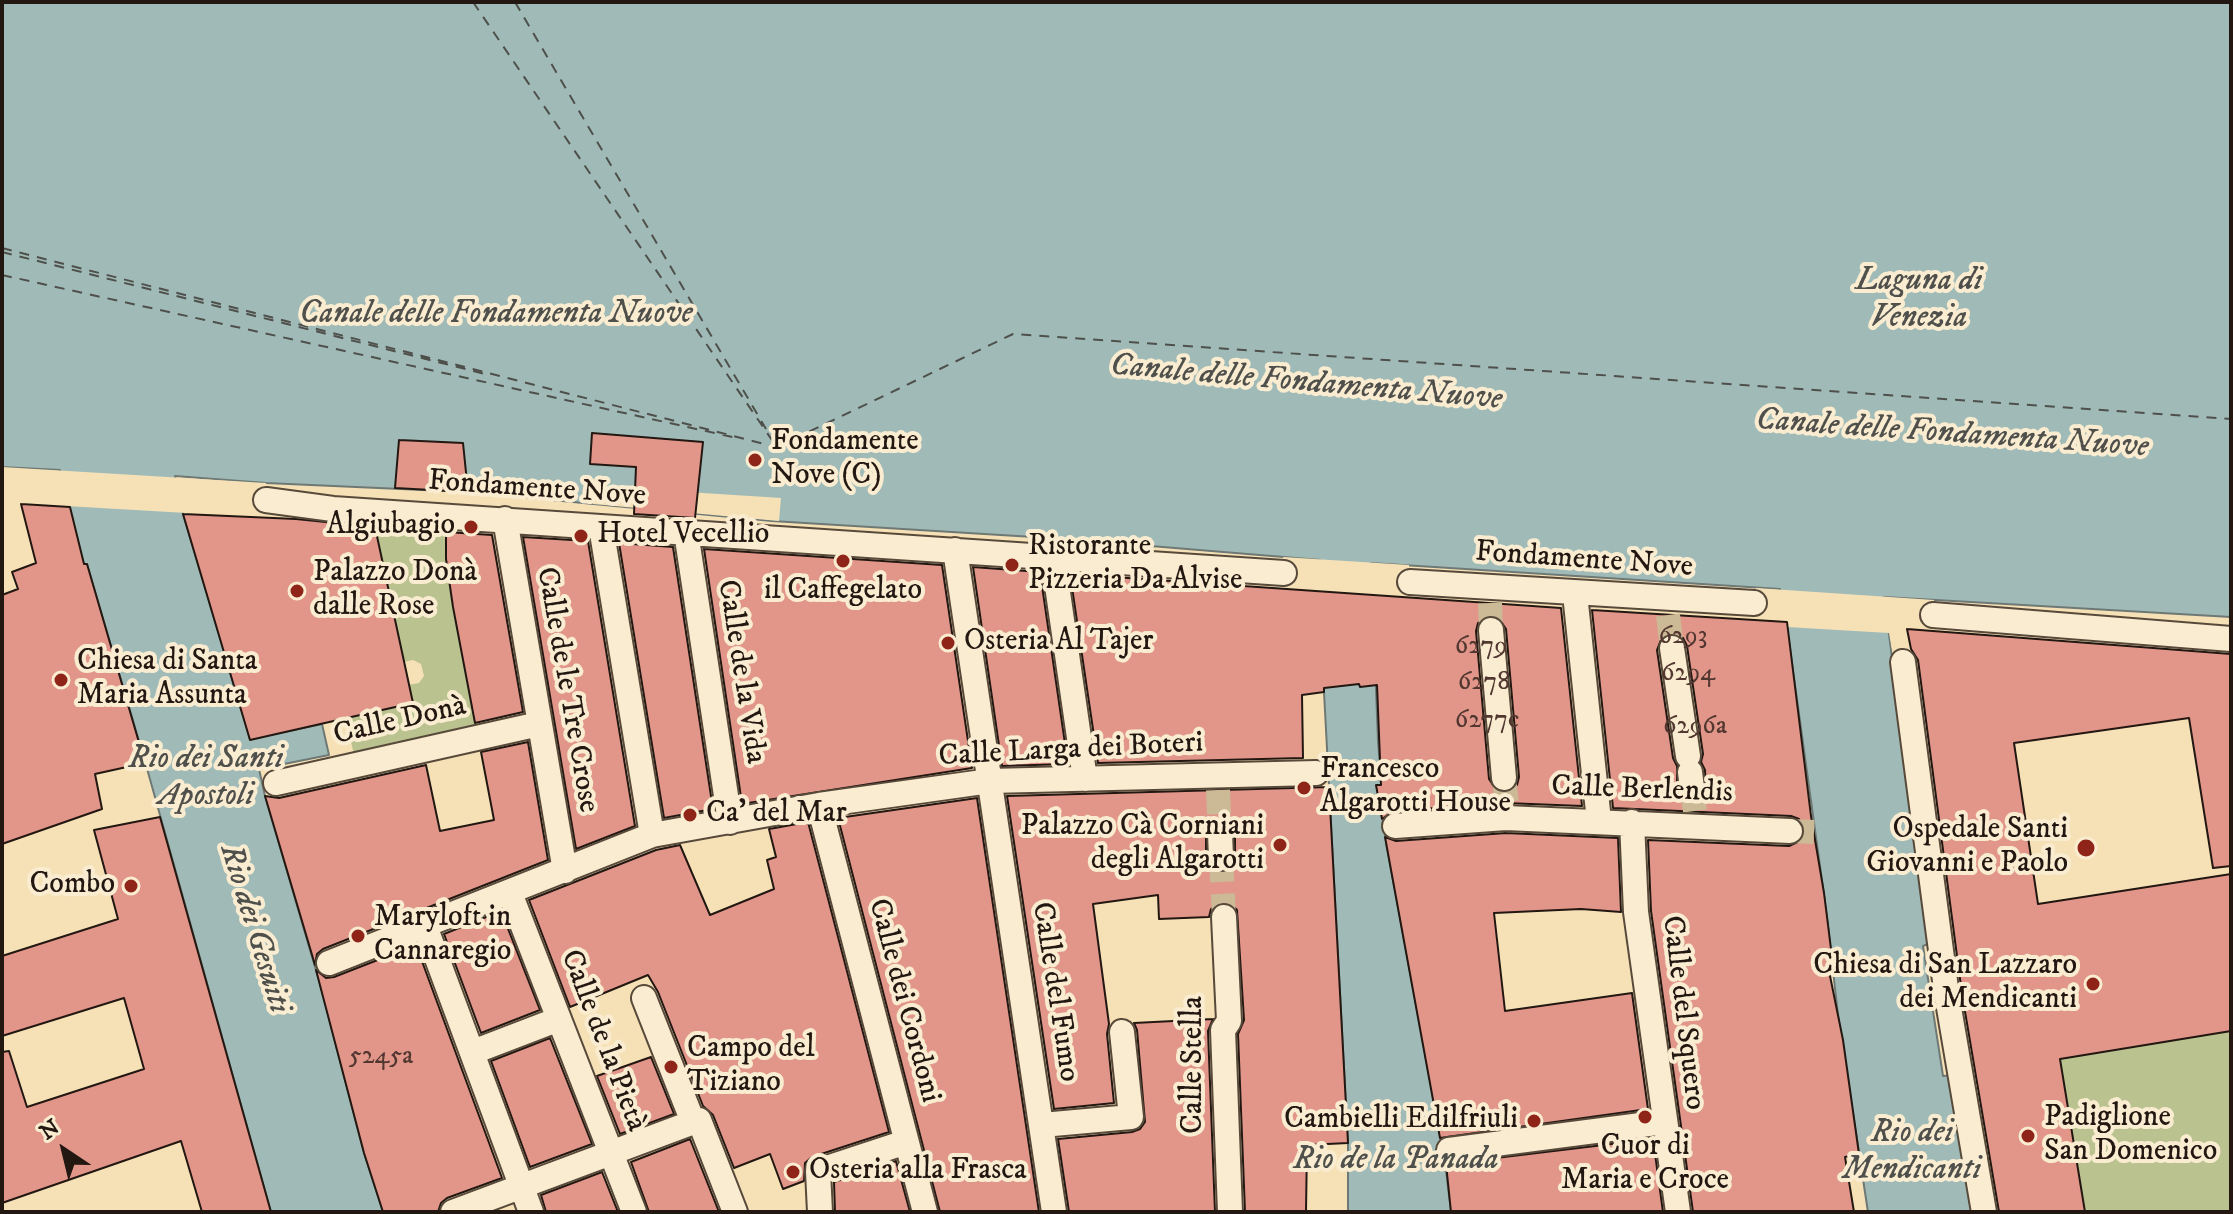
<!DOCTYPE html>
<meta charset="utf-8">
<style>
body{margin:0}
#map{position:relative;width:2233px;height:1214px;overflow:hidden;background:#f6e1b7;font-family:"IM FELL DW Pica",serif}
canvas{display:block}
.frame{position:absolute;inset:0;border:4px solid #231712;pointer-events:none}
.north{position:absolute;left:24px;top:1110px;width:80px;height:80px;-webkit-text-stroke:6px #f9ecd0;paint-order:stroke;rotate:325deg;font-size:22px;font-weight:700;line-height:32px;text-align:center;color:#231712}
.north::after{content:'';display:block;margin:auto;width:28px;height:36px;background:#231712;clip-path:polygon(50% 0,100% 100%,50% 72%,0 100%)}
</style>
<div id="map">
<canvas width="2233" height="1214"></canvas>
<div class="frame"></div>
<div class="north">N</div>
</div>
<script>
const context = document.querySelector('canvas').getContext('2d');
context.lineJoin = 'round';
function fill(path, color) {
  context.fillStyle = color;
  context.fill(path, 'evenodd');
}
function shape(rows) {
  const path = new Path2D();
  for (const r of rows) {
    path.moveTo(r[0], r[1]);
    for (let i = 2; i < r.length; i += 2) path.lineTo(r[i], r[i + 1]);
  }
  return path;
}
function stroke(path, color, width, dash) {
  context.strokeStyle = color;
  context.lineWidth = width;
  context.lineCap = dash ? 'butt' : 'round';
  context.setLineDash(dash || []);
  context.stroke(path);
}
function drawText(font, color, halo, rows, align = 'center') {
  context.font = font + ' "IM FELL DW Pica",serif';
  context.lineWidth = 8;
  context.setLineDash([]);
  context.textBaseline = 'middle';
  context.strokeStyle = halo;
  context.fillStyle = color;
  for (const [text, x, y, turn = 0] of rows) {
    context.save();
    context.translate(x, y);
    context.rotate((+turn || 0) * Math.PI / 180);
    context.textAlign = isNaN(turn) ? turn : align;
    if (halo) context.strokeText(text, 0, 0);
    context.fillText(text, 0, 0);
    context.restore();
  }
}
const green = shape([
 [374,523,446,526,446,559,453,607,476,727,354,754,345,718,412,704,408,685,419,683,424,676,421,664,413,660,404,662],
 [2231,1031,2231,1212,2085,1212,2060,1059]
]);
const water = shape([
 [2,2,2231,2,2231,617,1884,597,1930,943,1923,946,1943,1076,1954,1075,1974,1212,1868,1212,1838,1015,1827,917,1787,627,1780,589,1371,563,1378,741,1386,842,1445,1162,1451,1212,1348,1212,1348,1143,1324,692,1320,560,1066,539,772,521,468,492,266,483,175,476,183,514,250,739,322,724,329,755,259,769,265,796,320,984,364,1153,383,1212,271,1212,146,765,87,564,84,565,60,470,2,467,2,2]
]);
const pier = shape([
 [2,467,266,483,266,487,179,481,187,513,66,506,57,473,2,471],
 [593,486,781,498,779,521,593,504],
 [1283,557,1409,565,1409,569,1375,567,1377,596,1317,591,1316,563,1283,561],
 [1756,588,1934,600,1934,604,1889,601,1898,662,1894,662,1889,633,1787,627,1787,622,1782,621,1777,593,1755,592]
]);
const ferry = shape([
 [473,2,776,446],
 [515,2,766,429],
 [2,248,776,447],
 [2,252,489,375],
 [2,275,737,438],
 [777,447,1013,334,2231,419]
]);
const building = shape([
 [592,433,703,442,695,518,634,514,636,467,590,464,592,433],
 [399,440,463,443,468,492,395,488,399,440],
 [21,504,70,507,84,564,87,564,145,763,95,774,102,809,2,844,2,595,18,589,12,572,36,563,21,504],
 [183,514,296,519,375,527,413,703,250,740,183,514],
 [446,532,492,535,523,712,475,723,453,607,446,559,446,532],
 [523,537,588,541,635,826,576,849,523,537],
 [619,543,673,547,713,809,664,818,619,543],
 [704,549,942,565,972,768,742,804,704,549],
 [973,567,1040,572,1068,764,1002,766,973,567],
 [1070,574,1561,608,1582,806,1505,803,1394,811,1382,819,1376,785,1381,785,1377,685,1360,687,1359,684,1324,688,1324,692,1302,695,1303,758,1098,763,1070,574],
 [1489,615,1498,617,1506,629,1519,777,1517,785,1506,793,1497,791,1489,779,1476,631,1478,623,1489,615],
 [1592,610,1787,622,1811,816,1824,893,1833,965,1828,966,1843,1040,1859,1154,1845,1157,1854,1212,1693,1212,1651,911,1648,840,1789,846,1802,840,1805,831,1799,819,1791,816,1613,808,1592,610],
 [1671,633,1683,638,1687,646,1703,754,1701,762,1705,770,1706,793,1702,799,1695,803,1686,801,1677,790,1677,766,1673,758,1657,650,1662,637,1671,633],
 [1907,629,2231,654,2231,866,2213,868,2189,718,2014,743,2038,904,2231,874,2231,1031,2060,1059,2085,1212,1999,1212,1962,994,1918,660,1911,649,1907,629],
 [528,742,548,860,323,949,317,954,315,965,265,796,279,798,426,765,440,831,494,820,481,752,528,742],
 [1329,787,1348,1143,1307,1145,1306,1212,1245,1212,1238,1034,1244,1020,1237,910,1230,903,1222,902,1211,909,1209,917,1159,919,1158,895,1093,904,1109,1024,1107,1034,1114,1103,1054,1109,1007,796,1329,787],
 [1219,818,1228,820,1235,832,1235,864,1222,873,1213,871,1206,859,1206,827,1219,818],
 [977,798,1039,1212,940,1212,838,818,977,798],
 [160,817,271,1212,202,1212,181,1141,2,1203,2,1052,9,1051,27,1107,144,1069,124,998,2,1036,2,956,118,919,94,830,160,817],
 [808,822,889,1132,812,1157,805,1163,804,1181,783,1189,770,1154,734,1168,713,1115,703,1106,658,992,648,975,570,1007,529,900,656,850,680,845,710,915,774,889,767,860,776,857,769,829,808,822],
 [1506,833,1618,838,1621,912,1581,909,1494,913,1505,1011,1632,993,1648,1109,1440,1138,1385,837,1396,841,1506,833],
 [501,911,540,1010,481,1033,444,934,501,911],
 [416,945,502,1178,447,1198,441,1203,438,1212,383,1212,364,1153,316,970,326,978,334,977,416,945],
 [1213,1019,1208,1031,1215,1212,1069,1212,1058,1139,1132,1132,1140,1129,1145,1122,1137,1030,1134,1023,1213,1019],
 [550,1038,592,1144,530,1167,491,1061,550,1038],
 [651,1057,674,1114,620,1134,597,1076,651,1057],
 [690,1139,719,1212,649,1212,631,1162,690,1139],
 [1653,1139,1663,1212,1451,1212,1446,1164,1653,1139],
 [896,1161,910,1212,835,1212,834,1182,896,1161],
 [602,1172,618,1212,546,1212,541,1195,602,1172]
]);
const pedestrianTunnel = shape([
 [1490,603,1491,630],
 [1668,615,1672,648],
 [1504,778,1507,804],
 [1692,788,1695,811],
 [1218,790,1220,833],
 [1790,831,1814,832],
 [1221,858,1224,917]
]);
const pedestrian = shape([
 [266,500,333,509,1284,573],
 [505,519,565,871],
 [601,527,652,835],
 [686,532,730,822],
 [955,550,1054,1212],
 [1053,558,1085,779],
 [1410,582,1754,603],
 [1575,594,1599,821],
 [1933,615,2231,639],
 [1491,630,1504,778],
 [1672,648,1688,756],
 [1903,662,1947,996,1984,1212],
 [1690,772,1692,788],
 [276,783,539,724],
 [819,805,925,1212],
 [1632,822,1636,912,1678,1212],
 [1395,826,1506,818,1790,831],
 [1220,833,1221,858],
 [510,893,634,1212],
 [1224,917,1229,1021,1223,1030,1230,1212],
 [425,926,531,1212],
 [329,963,652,835,819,805,990,781,1316,773],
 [644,998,693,1122],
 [473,1052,559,1019],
 [1042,1125,1131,1117,1122,1032],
 [1449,1150,1664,1122],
 [453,1212,699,1120,735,1212],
 [820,1212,818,1171,906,1142]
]);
const markers = [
 [755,460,8,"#8f2418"],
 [471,527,8,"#8f2418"],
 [581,536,8,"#8f2418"],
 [843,561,8,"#8f2418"],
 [1012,565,8,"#8f2418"],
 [297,591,8,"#8f2418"],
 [948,643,8,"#8f2418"],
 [61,680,8,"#8f2418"],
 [1304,788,8,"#8f2418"],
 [690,815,8,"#8f2418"],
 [1280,845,8,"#8f2418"],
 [2086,848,10,"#8f2418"],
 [131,886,8,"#8f2418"],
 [358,936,8,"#8f2418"],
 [2093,984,8,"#8f2418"],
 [671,1067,8,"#8f2418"],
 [1645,1117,8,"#8f2418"],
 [1534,1121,8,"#8f2418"],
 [2028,1136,8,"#8f2418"],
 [793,1172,8,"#8f2418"]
];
const numberNames = [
 ["6293",1683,638],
 ["6279",1481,648],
 ["6294",1688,675],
 ["6278",1484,684],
 ["6277c",1487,722],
 ["6296a",1695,728],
 ["5245a",381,1058]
];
const poiNames = [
 ["Fondamente",771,443],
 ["Nove (C)",771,477],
 ["Algiubagio",455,527,"right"],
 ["Hotel Vecellio",597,536],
 ["Ristorante",1028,548],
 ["Pizzeria Da Alvise",1028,582],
 ["Palazzo Donà",313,574],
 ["dalle Rose",313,608],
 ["il Caffegelato",843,592,"center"],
 ["Osteria Al Tajer",964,643],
 ["Chiesa di Santa",77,663],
 ["Maria Assunta",77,697],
 ["Francesco",1320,771],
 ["Algarotti House",1320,805],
 ["Ca' del Mar",706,815],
 ["Palazzo Cà Corniani",1264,828,"right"],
 ["degli Algarotti",1264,862,"right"],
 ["Ospedale Santi",2068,831,"right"],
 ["Giovanni e Paolo",2068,865,"right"],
 ["Combo",115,886,"right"],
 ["Maryloft in",374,919],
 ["Cannaregio",374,953],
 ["Chiesa di San Lazzaro",2077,967,"right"],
 ["dei Mendicanti",2077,1001,"right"],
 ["Campo del",687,1050],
 ["Tiziano",687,1084],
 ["Padiglione",2044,1119],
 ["San Domenico",2044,1153],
 ["Cambielli Edilfriuli",1518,1121,"right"],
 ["Cuor di",1645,1148,"center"],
 ["Maria e Croce",1645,1182,"center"],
 ["Osteria alla Frasca",809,1172]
];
const streetNames = [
 ["Fondamente Nove",537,490,4],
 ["Fondamente Nove",1584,561,4],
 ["Calle de la Vida",740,672,81],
 ["Calle de le Tre Crose",566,690,80],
 ["Calle Donà",400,722,-13],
 ["Calle Larga dei Boteri",1071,751,-3],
 ["Calle Berlendis",1642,791,2],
 ["Calle del Fumo",1054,992,81],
 ["Calle dei Cordoni",903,1001,75],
 ["Calle del Squero",1682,1013,83],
 ["Calle de la Pietà",602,1041,69],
 ["Calle Stella",1195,1065,-90]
];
const waterNames = [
 ["Laguna di",1919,282],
 ["Venezia",1919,319],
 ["Canale delle Fondamenta Nuove",496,315],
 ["Canale delle Fondamenta Nuove",1306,384,5],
 ["Canale delle Fondamenta Nuove",1952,435,4],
 ["Rio dei Santi",206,760],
 ["Apostoli",206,797],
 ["Rio dei Gesuiti",253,929,73],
 ["Rio dei",1912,1134],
 ["Mendicanti",1912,1171],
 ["Rio de la Panada",1396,1161]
];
fill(green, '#bac390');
fill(water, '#a0bbb7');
stroke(water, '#6e7975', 2);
fill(pier, '#f6e1b7');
stroke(ferry, '#4f504c', 2, [10, 8]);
fill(building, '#e19689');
stroke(building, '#231712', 2);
stroke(pedestrianTunnel, '#ccb996', 24, [24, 12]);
stroke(pedestrian, '#584a3b', 28);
stroke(pedestrian, '#f9ecd0', 24);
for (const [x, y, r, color] of markers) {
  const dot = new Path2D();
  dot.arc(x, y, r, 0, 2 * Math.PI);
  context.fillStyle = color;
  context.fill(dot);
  stroke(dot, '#f9ecd0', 3);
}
drawText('26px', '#523730', null, numberNames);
drawText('30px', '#231712', '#f9ecd0', poiNames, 'left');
drawText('30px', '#231712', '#f9ecd0', streetNames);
drawText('italic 32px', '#4f504c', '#f9ecd0', waterNames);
</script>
